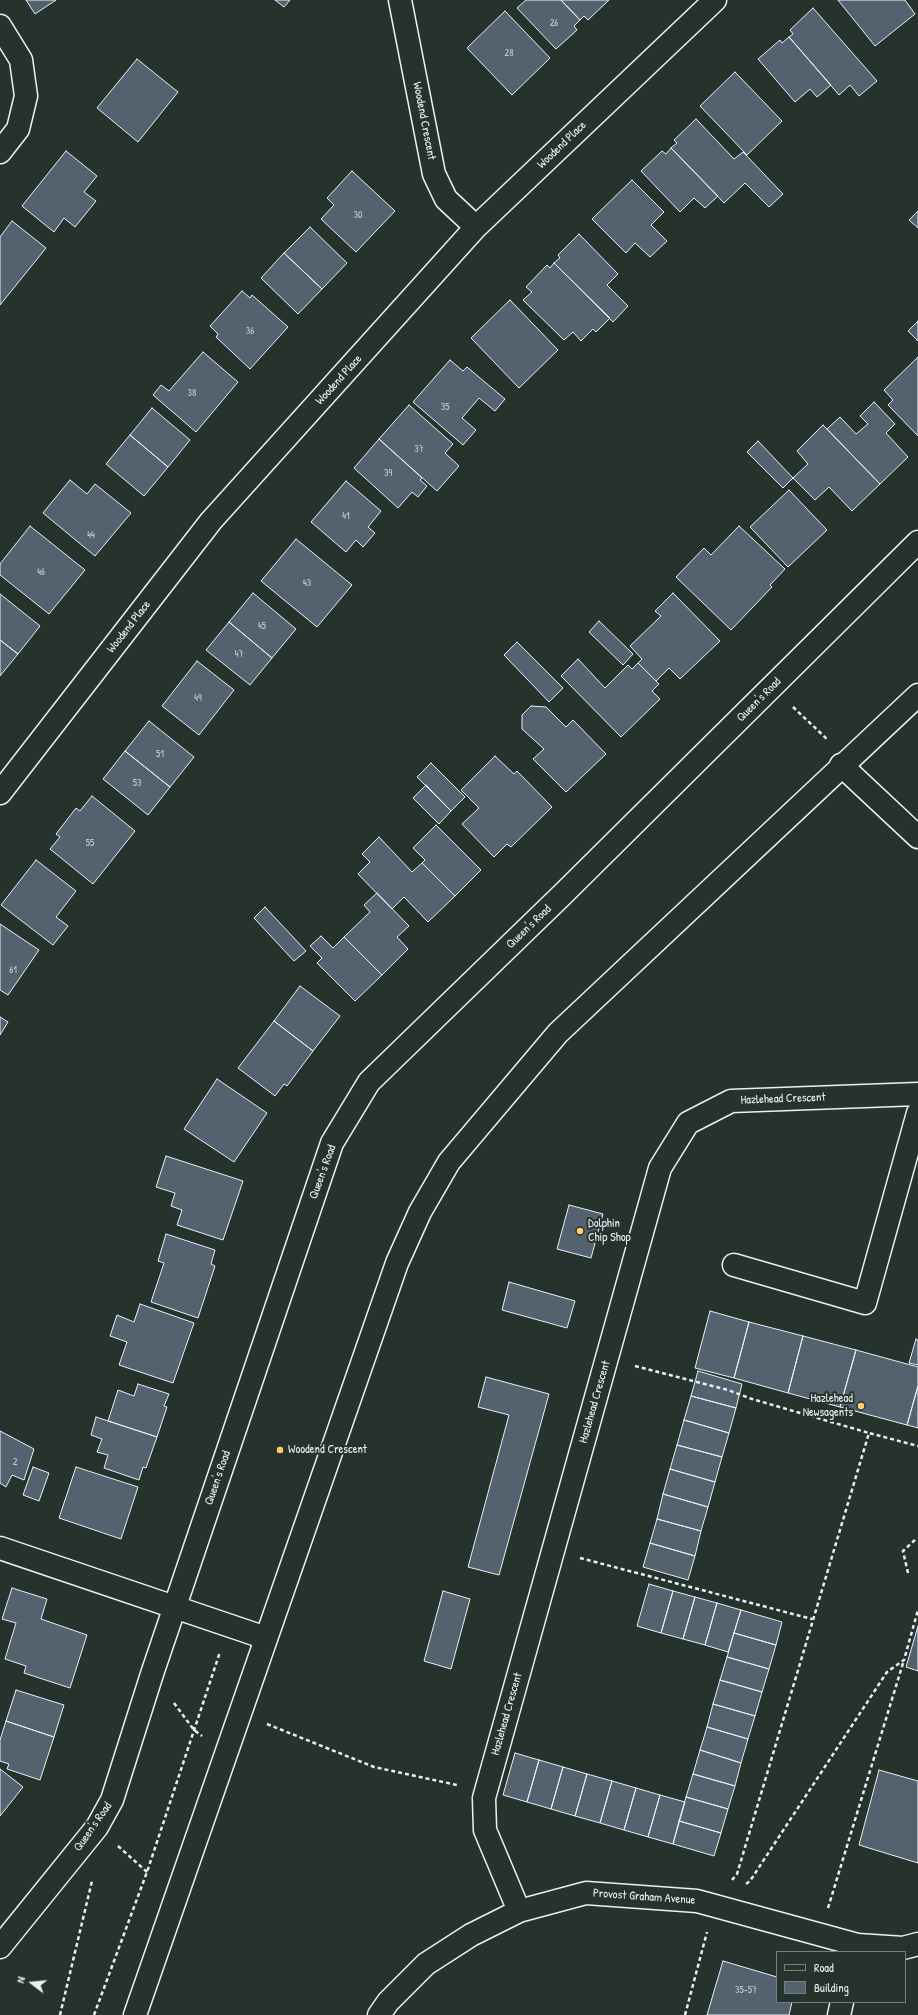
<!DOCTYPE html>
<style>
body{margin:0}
#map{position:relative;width:918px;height:2015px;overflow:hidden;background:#26332d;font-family:"Patrick Hand",sans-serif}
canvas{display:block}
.legend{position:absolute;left:776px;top:1951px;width:130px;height:52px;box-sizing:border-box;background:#26332d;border:1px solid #747f7e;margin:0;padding:5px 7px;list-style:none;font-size:12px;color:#e8f1f8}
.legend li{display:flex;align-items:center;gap:8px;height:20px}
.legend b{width:20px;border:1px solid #747f7e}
.north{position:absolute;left:12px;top:1963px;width:40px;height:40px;-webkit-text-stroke:3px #26332d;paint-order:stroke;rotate:286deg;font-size:11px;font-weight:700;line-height:16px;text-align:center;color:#e8f1f8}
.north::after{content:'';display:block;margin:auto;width:14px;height:18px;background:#e8f1f8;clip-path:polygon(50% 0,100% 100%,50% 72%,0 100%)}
</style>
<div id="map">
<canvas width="918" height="2015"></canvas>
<ul class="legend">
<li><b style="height:5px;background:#26332d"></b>Road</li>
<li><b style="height:11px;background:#54626f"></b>Building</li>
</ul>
<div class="north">N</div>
</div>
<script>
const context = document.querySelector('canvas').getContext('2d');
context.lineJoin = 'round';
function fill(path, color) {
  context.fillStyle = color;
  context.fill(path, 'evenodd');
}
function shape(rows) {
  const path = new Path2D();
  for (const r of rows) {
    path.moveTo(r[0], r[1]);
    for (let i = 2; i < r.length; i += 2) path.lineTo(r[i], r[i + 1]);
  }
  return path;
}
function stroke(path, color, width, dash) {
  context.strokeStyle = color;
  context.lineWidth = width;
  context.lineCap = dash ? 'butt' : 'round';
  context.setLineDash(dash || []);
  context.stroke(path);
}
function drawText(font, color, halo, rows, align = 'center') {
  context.font = font + ' "Patrick Hand",sans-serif';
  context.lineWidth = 4;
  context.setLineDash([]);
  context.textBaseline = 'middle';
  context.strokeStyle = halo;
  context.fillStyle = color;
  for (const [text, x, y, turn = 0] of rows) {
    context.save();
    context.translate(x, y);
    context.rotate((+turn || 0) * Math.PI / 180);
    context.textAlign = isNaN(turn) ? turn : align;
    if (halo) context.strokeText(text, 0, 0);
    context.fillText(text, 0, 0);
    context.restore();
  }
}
const building = shape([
 [26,0,56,0,35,14,26,0],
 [275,0,290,0,284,7,275,0],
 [526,0,561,0,580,20,574,26,577,30,556,49,517,8,526,0],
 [561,0,609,0,588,20,584,16,580,20,561,0],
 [838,0,905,0,915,14,875,46,838,0],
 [813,8,877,81,859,96,850,85,839,95,789,37,793,34,790,30,813,8],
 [505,11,550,58,512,95,467,48,505,11],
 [789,37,831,85,817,97,810,89,795,102,758,59,780,40,782,43,789,37],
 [137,59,178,92,138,142,97,108,137,59],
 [735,72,782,121,747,155,700,106,735,72],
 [696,119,734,159,743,152,783,194,769,207,745,183,724,203,671,148,677,143,674,140,696,119],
 [671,148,718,196,705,208,694,198,680,212,641,171,662,151,666,154,671,148],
 [66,151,97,176,84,192,96,201,75,227,64,218,54,232,22,206,66,151],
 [352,171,395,211,356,252,321,219,334,205,327,198,352,171],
 [632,180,664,212,651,225,667,241,650,257,635,243,626,253,592,219,632,180],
 [918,211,918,228,909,220,918,211],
 [12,221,46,248,0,305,0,237,12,221],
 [310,227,347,263,322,289,284,253,310,227],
 [579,234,618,274,607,285,628,306,613,322,554,263,560,258,558,255,579,234],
 [284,253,322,289,298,314,261,278,284,253],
 [554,263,610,318,596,332,593,329,581,341,573,332,564,340,523,300,532,292,526,287,547,265,550,268,554,263],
 [242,291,250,298,252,295,288,327,250,369,216,337,218,334,210,326,242,291],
 [510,300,558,350,519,388,471,338,510,300],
 [918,321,918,341,908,331,918,321],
 [203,352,238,382,196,432,153,395,161,385,169,391,203,352],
 [918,357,918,436,888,405,893,400,884,390,918,357],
 [450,360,463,371,467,367,505,399,495,411,479,398,462,418,476,430,463,445,413,402,450,360],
 [874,402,895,424,886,433,908,457,880,484,827,429,840,417,856,434,868,424,860,416,874,402],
 [409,405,453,444,445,453,459,466,437,491,379,439,409,405],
 [152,408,190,440,168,467,130,435,152,408],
 [823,425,880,484,852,511,829,487,815,500,793,478,808,464,797,451,823,425],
 [130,435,168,467,144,496,106,464,130,435],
 [379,439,422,478,420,480,427,486,418,497,412,492,398,508,354,468,379,439],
 [758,441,793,478,783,488,747,452,758,441],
 [70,480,87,494,95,484,131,513,95,556,43,513,70,480],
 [346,481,381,511,368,527,375,533,363,547,356,540,346,552,311,522,346,481],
 [789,490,827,530,788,567,750,527,789,490],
 [30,526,85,570,49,614,0,575,0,564,30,526],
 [739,526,785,569,770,585,772,587,731,630,676,577,704,548,711,555,739,526],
 [296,539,352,585,317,627,261,581,296,539],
 [253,593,296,629,272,658,229,622,253,593],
 [673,593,720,641,680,679,669,668,656,681,638,663,642,659,630,646,661,616,655,611,673,593],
 [0,594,40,626,18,654,0,640,0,594],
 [599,621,633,654,623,665,589,632,599,621],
 [229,622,272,658,250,685,206,650,229,622],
 [0,640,18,654,0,676,0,640],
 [517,642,563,688,549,702,504,655,517,642],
 [578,659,605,688,628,665,632,669,638,663,659,684,652,691,660,699,621,737,561,676,578,659],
 [197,661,234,690,199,735,162,706,197,661],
 [531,706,546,707,566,727,573,720,606,754,566,792,533,759,544,749,522,729,522,715,531,706],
 [149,721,194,757,170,787,125,751,149,721],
 [125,751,170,787,148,815,103,779,125,751],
 [495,756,514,774,517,771,552,807,511,847,507,844,494,857,462,824,479,808,461,790,495,756],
 [431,763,465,797,451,811,417,777,431,763],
 [426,785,451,811,439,824,413,798,426,785],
 [92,796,135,831,93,884,50,849,60,837,56,834,76,808,80,811,92,796],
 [436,825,481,870,455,896,422,863,425,860,413,848,436,825],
 [379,837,412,872,422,863,455,896,428,922,404,897,392,909,358,874,370,862,362,854,379,837],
 [36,860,76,891,56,917,68,926,53,945,1,905,36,860],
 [377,893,409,926,397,937,408,949,382,975,344,937,370,912,364,905,377,893],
 [265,907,306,951,294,961,254,918,265,907],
 [0,924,39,950,8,995,0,990,0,924],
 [321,936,333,948,344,937,382,975,355,1001,317,963,322,958,310,946,321,936],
 [300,986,340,1016,313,1051,274,1021,300,986],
 [0,1017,8,1022,0,1035,0,1017],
 [274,1021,313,1051,287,1086,284,1084,275,1096,238,1068,274,1021],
 [217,1079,267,1113,234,1162,184,1129,217,1079],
 [166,1156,243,1181,223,1240,177,1225,182,1210,171,1206,175,1193,156,1187,166,1156],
 [569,1205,603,1214,591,1258,557,1249,569,1205],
 [166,1234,215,1250,211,1264,215,1266,198,1318,151,1302,164,1263,158,1261,166,1234],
 [509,1282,575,1301,567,1328,502,1310,509,1282],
 [140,1304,194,1323,173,1383,119,1365,127,1342,110,1336,117,1315,134,1322,140,1304],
 [710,1311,749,1322,734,1378,695,1368,710,1311],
 [749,1322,803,1336,788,1393,734,1378,749,1322],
 [803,1336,856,1350,840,1407,788,1393,803,1336],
 [916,1339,918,1340,918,1365,909,1363,916,1339],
 [856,1350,918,1367,918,1386,907,1425,840,1407,856,1350],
 [698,1371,742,1384,736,1408,691,1396,698,1371],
 [486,1377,549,1394,499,1575,468,1567,509,1415,478,1407,486,1377],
 [138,1384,169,1394,164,1406,167,1407,157,1437,108,1421,118,1390,134,1396,138,1384],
 [918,1386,918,1428,907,1425,918,1386],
 [691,1396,736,1408,729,1433,684,1420,691,1396],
 [96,1417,157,1437,146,1468,143,1467,139,1480,104,1468,108,1455,97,1452,102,1439,91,1435,96,1417],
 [684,1420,729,1433,722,1457,677,1445,684,1420],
 [0,1431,34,1449,24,1480,12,1475,6,1487,0,1483,0,1431],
 [677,1445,722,1457,715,1482,670,1469,677,1445],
 [33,1467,49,1473,39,1501,23,1495,33,1467],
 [76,1467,138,1487,121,1539,59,1518,76,1467],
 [670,1469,715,1482,708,1507,663,1494,670,1469],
 [663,1494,708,1507,701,1531,657,1519,663,1494],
 [657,1519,701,1531,695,1556,650,1543,657,1519],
 [650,1543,695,1556,688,1580,643,1567,650,1543],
 [649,1584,673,1591,661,1633,637,1626,649,1584],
 [12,1588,47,1599,41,1619,87,1635,70,1688,24,1673,26,1666,5,1659,16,1623,2,1619,12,1588],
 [443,1591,470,1599,451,1669,424,1661,443,1591],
 [673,1591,695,1597,683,1639,661,1633,673,1591],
 [695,1597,717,1603,705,1645,683,1639,695,1597],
 [717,1603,741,1610,728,1652,705,1645,717,1603],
 [741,1610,782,1622,776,1645,734,1633,741,1610],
 [918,1626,918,1671,906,1667,918,1626],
 [734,1633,776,1645,769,1669,727,1657,734,1633],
 [727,1657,769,1669,762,1692,720,1680,727,1657],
 [720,1680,762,1692,755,1716,713,1704,720,1680],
 [16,1690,64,1705,54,1737,6,1721,16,1690],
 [713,1704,755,1716,748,1739,707,1727,713,1704],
 [6,1721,54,1737,40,1780,7,1769,9,1764,0,1761,0,1740,6,1721],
 [707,1727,748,1739,741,1763,700,1750,707,1727],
 [700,1750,741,1763,735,1786,693,1774,700,1750],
 [515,1753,539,1760,527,1802,503,1795,515,1753],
 [539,1760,563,1767,551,1809,527,1802,539,1760],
 [563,1767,587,1774,575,1816,551,1809,563,1767],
 [0,1769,23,1787,0,1816,0,1769],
 [879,1770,918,1781,918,1863,859,1845,879,1770],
 [587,1774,612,1781,600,1823,575,1816,587,1774],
 [693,1774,735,1786,728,1809,686,1797,693,1774],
 [612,1781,636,1788,624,1830,600,1823,612,1781],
 [636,1788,660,1795,648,1837,624,1830,636,1788],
 [660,1795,685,1802,673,1844,648,1837,660,1795],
 [686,1797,728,1809,721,1833,679,1821,686,1797],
 [679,1821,721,1833,714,1856,673,1844,679,1821],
 [723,1961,777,1977,777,2002,792,2002,789,2015,707,2015,723,1961]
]);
const path = shape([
 [793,707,828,740],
 [635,1366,728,1390,752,1399,869,1433],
 [580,1558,812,1619],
 [908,1573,903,1551,917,1538],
 [174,1703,194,1730,202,1736],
 [267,1724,374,1767,457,1785],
 [118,1846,147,1872],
 [732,1880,737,1874,869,1433,918,1446],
 [746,1884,750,1881,887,1672,904,1660,918,1610],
 [828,1908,904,1660],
 [60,2015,92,1881],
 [94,2015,147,1872,220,1652],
 [685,2015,707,1932]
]);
const minor = shape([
 [400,0,434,174,446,199,476,227],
 [0,26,21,60,26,96,18,129,0,152],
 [841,765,918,837],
 [0,793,211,521,476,227,715,0],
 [734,1265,865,1303,918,1113],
 [0,1548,266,1638],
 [519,1911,485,1830,484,1798,660,1168,688,1123,731,1101,918,1094],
 [0,1947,97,1827,112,1800,152,1674,332,1143,369,1082,564,893,918,542],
 [379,2015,388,2002,426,1964,471,1935,519,1911,586,1893,697,1901,858,1945,903,1948,918,1944],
 [839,2015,842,2002]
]);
const primary = shape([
 [135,2015,397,1263,420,1212,449,1162,558,1033,918,695]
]);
const markers = [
 [580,1231,4,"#ffd166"],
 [861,1406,4,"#ffd166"],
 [280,1450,4,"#ffd166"]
];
const numberNames = [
 ["26",554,23],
 ["28",509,53],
 ["30",358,215],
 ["36",250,331],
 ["38",192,393],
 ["35",445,407],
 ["37",419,449],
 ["39",388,473],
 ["41",346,516],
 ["44",91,535],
 ["46",41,572],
 ["43",307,583],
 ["45",262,626],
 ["47",239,654],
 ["49",198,698],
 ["51",160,754],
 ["53",137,783],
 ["55",90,843],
 ["61",13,970],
 ["2",15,1462],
 ["35-57",746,1990]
];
const streetNames = [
 ["Woodend Crescent",424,121,79],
 ["Woodend Place",562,145,-44],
 ["Woodend Place",339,380,-48],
 ["Woodend Place",129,627,-52],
 ["Queen's Road",759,700,-45],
 ["Queen's Road",529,927,-44],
 ["Hazlehead Crescent",783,1099,-2],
 ["Queen's Road",323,1172,-70],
 ["Hazlehead Crescent",595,1402,-74],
 ["Queen's Road",218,1478,-71],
 ["Hazlehead Crescent",507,1714,-74],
 ["Queen's Road",93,1827,-55],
 ["Provost Graham Avenue",644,1897,4]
];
const poiNames = [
 ["Dolphin",588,1224],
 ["Chip Shop",588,1238],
 ["Hazlehead",853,1399,"right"],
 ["Newsagents",853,1413,"right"],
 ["Woodend Crescent",288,1450]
];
fill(building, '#54626f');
stroke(building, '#e8f1f8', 1);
stroke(minor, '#e8f1f8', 25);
stroke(primary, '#e8f1f8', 25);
stroke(path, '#e8f1f8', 2.5, [4, 3]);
stroke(minor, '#26332d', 22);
stroke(primary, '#26332d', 22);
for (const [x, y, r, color] of markers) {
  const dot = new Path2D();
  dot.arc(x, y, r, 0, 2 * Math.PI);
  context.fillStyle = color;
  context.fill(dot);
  stroke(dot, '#26332d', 1.5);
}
drawText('10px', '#c3cdd6', null, numberNames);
drawText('12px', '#e8f1f8', '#26332d', streetNames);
drawText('12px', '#e8f1f8', '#26332d', poiNames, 'left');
</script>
